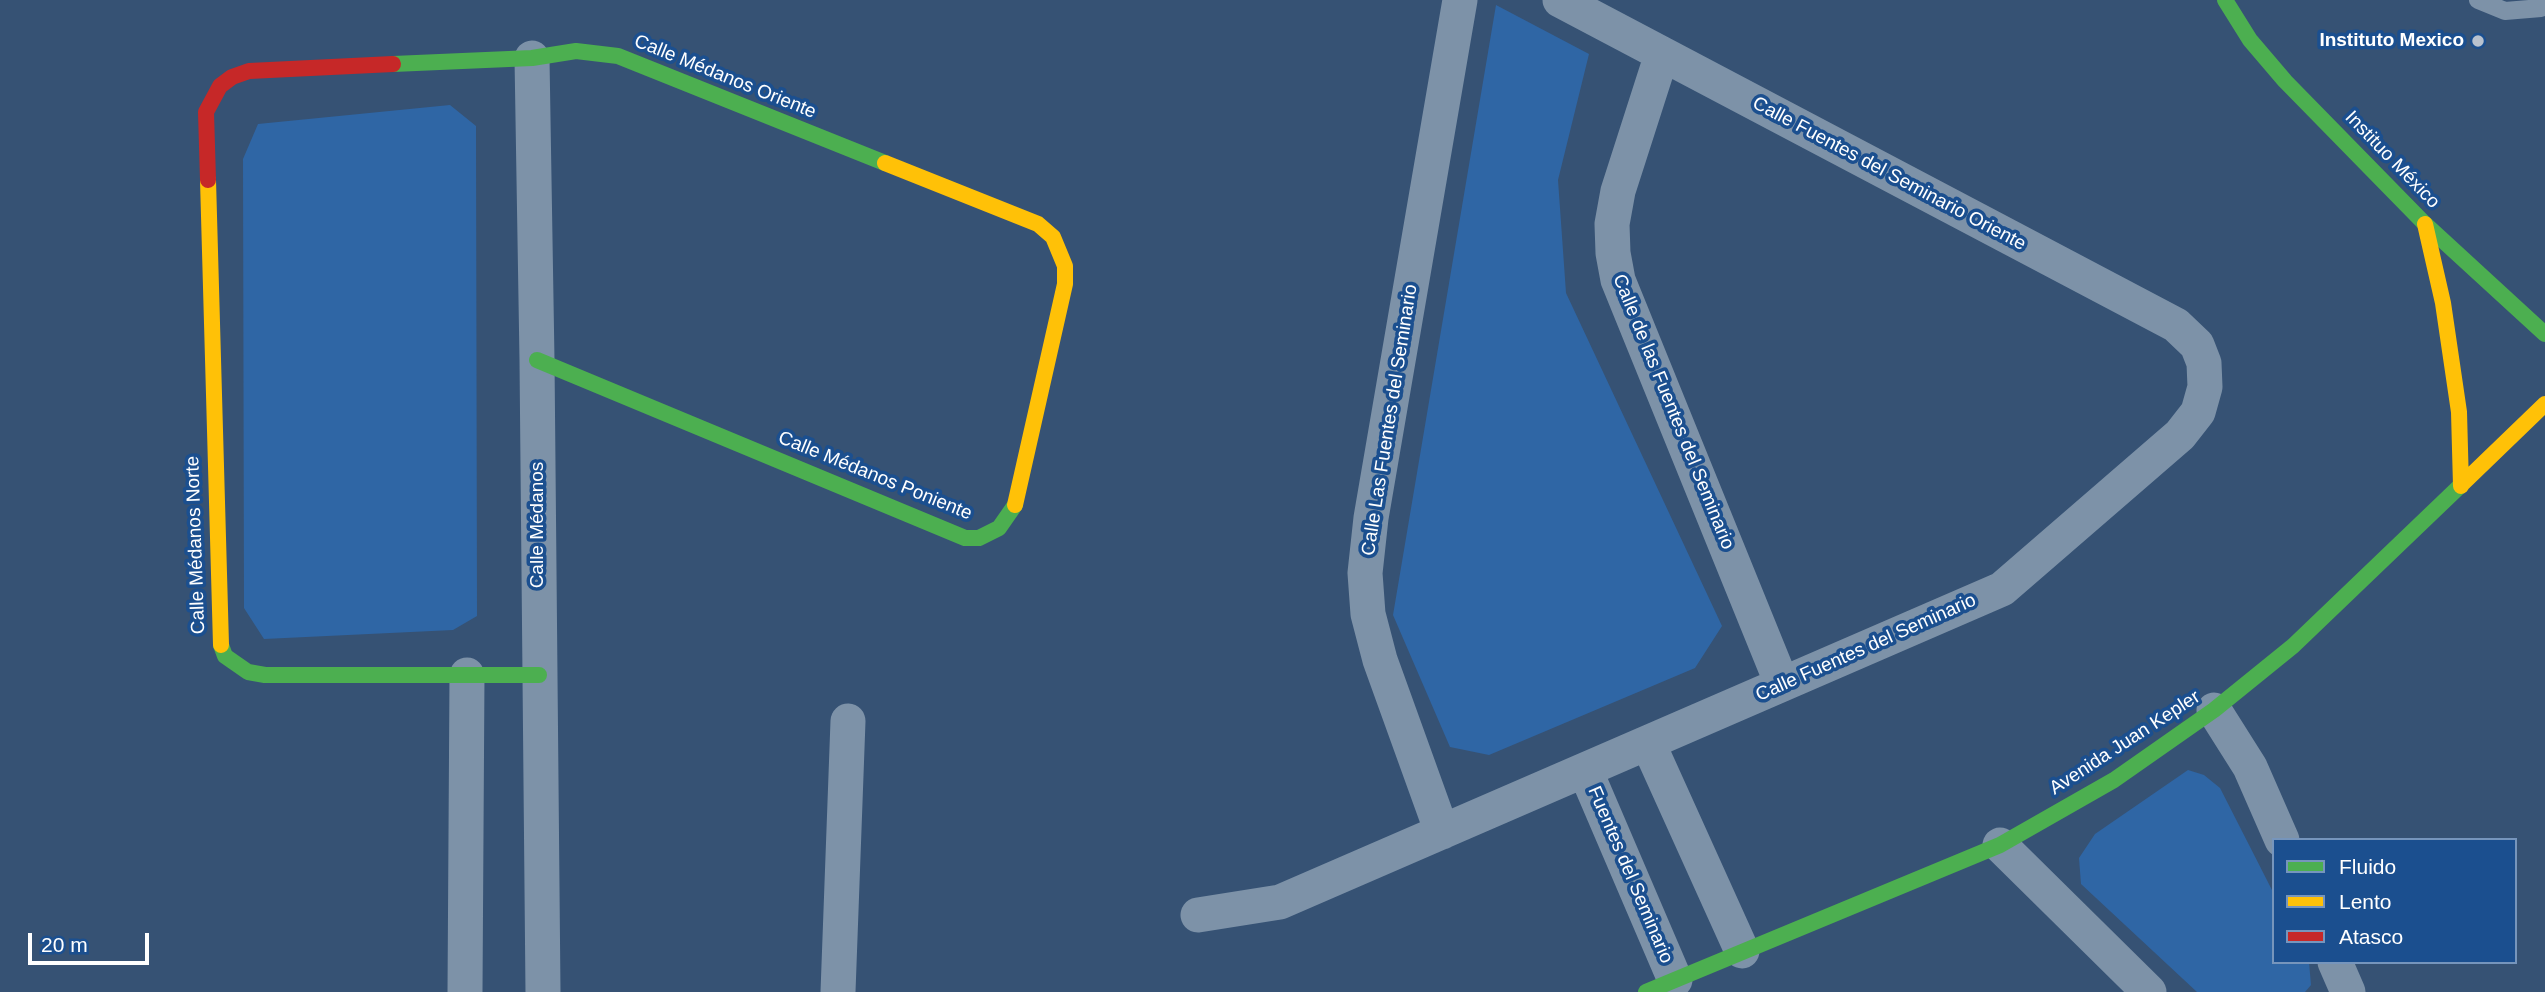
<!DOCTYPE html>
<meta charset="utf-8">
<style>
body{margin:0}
#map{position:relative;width:2545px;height:992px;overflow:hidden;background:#365274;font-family:Helvetica,sans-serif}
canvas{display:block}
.legend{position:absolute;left:2272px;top:838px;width:245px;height:126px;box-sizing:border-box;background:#1b4f8f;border:2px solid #7695bc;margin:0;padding:9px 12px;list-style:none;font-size:21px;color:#fff}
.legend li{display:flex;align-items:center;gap:14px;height:35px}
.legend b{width:35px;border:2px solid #7695bc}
.scale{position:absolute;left:28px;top:933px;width:121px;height:32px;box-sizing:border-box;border:4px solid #fff;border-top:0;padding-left:9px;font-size:21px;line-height:24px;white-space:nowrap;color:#fff;-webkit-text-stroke:5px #1b4f8f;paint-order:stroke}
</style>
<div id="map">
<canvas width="2545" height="992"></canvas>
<ul class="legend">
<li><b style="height:9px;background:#4caf50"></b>Fluido</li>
<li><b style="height:9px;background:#ffc107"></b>Lento</li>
<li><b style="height:9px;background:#c62828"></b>Atasco</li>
</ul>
<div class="scale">20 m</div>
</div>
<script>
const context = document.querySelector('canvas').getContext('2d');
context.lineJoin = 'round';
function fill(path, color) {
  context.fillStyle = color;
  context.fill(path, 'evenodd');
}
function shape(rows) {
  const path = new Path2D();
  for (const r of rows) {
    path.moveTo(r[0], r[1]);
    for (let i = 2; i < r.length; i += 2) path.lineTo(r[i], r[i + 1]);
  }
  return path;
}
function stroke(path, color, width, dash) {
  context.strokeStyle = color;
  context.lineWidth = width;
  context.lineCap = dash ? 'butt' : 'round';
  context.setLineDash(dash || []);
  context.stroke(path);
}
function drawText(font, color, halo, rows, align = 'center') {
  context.font = font + ' Helvetica,sans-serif';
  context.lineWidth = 7;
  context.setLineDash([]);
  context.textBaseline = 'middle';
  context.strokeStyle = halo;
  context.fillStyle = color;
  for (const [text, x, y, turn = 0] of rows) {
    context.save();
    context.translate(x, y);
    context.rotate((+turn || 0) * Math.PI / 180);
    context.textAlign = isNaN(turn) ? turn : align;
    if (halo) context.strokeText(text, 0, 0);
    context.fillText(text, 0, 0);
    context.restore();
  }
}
const green = shape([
 [1496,5,1589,54,1558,180,1566,293,1722,626,1695,668,1489,755,1450,747,1393,615],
 [450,105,476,126,477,616,453,630,264,639,244,608,243,159,258,124],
 [2188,770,2204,775,2220,788,2274,894,2274,962,2309,962,2311,985,2305,992,2197,992,2081,884,2079,858,2095,834]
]);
const lane = shape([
 [2478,0,2505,11,2541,8,2545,5]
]);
const street = shape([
 [1662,54,1618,191,1612,224,1613,253,1618,280,1782,684],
 [532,58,537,360,543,992],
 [2214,710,2250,767,2282,840],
 [1648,743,1742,951],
 [1585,770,1675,980],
 [1442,832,1380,660,1368,614,1365,573,1371,518,1460,0],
 [2000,845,2149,992],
 [1198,915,1280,902,2002,589,2180,435,2198,412,2205,387,2204,363,2197,345,2176,325,1560,0],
 [2335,962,2348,992],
 [465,992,467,675],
 [838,992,848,721]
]);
const fast = shape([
 [2225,0,2250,40,2285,81,2425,224,2545,334],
 [393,64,532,58,576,51,618,56,885,163],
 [537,360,965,538,979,538,999,528,1015,505],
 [221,645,225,656,248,672,265,675,539,675],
 [1646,992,2000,845,2114,780,2214,710,2293,646,2461,485]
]);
const slow = shape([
 [885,163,1038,224,1053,237,1065,266,1065,284,1015,505],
 [208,180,221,645],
 [2425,224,2443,303,2459,412,2461,486],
 [2461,485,2545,404]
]);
const jam = shape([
 [208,180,206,112,220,86,232,77,249,71,393,64]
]);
const markers = [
 [2478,41,7,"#b9c2ce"]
];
const poiNames = [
 ["Instituto Mexico",2464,41]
];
const streetNames = [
 ["Calle Médanos Oriente",725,77,22],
 ["Instituo México",2392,160,46],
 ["Calle Fuentes del Seminario Oriente",1889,174,28],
 ["Calle de las Fuentes del Seminario",1673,412,68],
 ["Calle Las Fuentes del Seminario",1390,420,-81],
 ["Calle Médanos Poniente",875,476,22],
 ["Calle Médanos",538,525,-90],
 ["Calle Médanos Norte",196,545,-92],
 ["Calle Fuentes del Seminario",1866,648,-24],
 ["Avenida Juan Kepler",2125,743,-33],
 ["Fuentes del Seminario",1630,875,67]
];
fill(green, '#2f66a5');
stroke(lane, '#7d92a8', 18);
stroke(street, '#7d92a8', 35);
stroke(fast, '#4caf50', 16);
stroke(slow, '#ffc107', 16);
stroke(jam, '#c62828', 16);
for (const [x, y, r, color] of markers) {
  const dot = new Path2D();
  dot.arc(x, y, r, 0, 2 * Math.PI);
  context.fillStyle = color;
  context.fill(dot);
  stroke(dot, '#1b4f8f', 2.5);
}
drawText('bold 19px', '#fff', '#1b4f8f', poiNames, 'right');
drawText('19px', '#fff', '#1b4f8f', streetNames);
</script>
